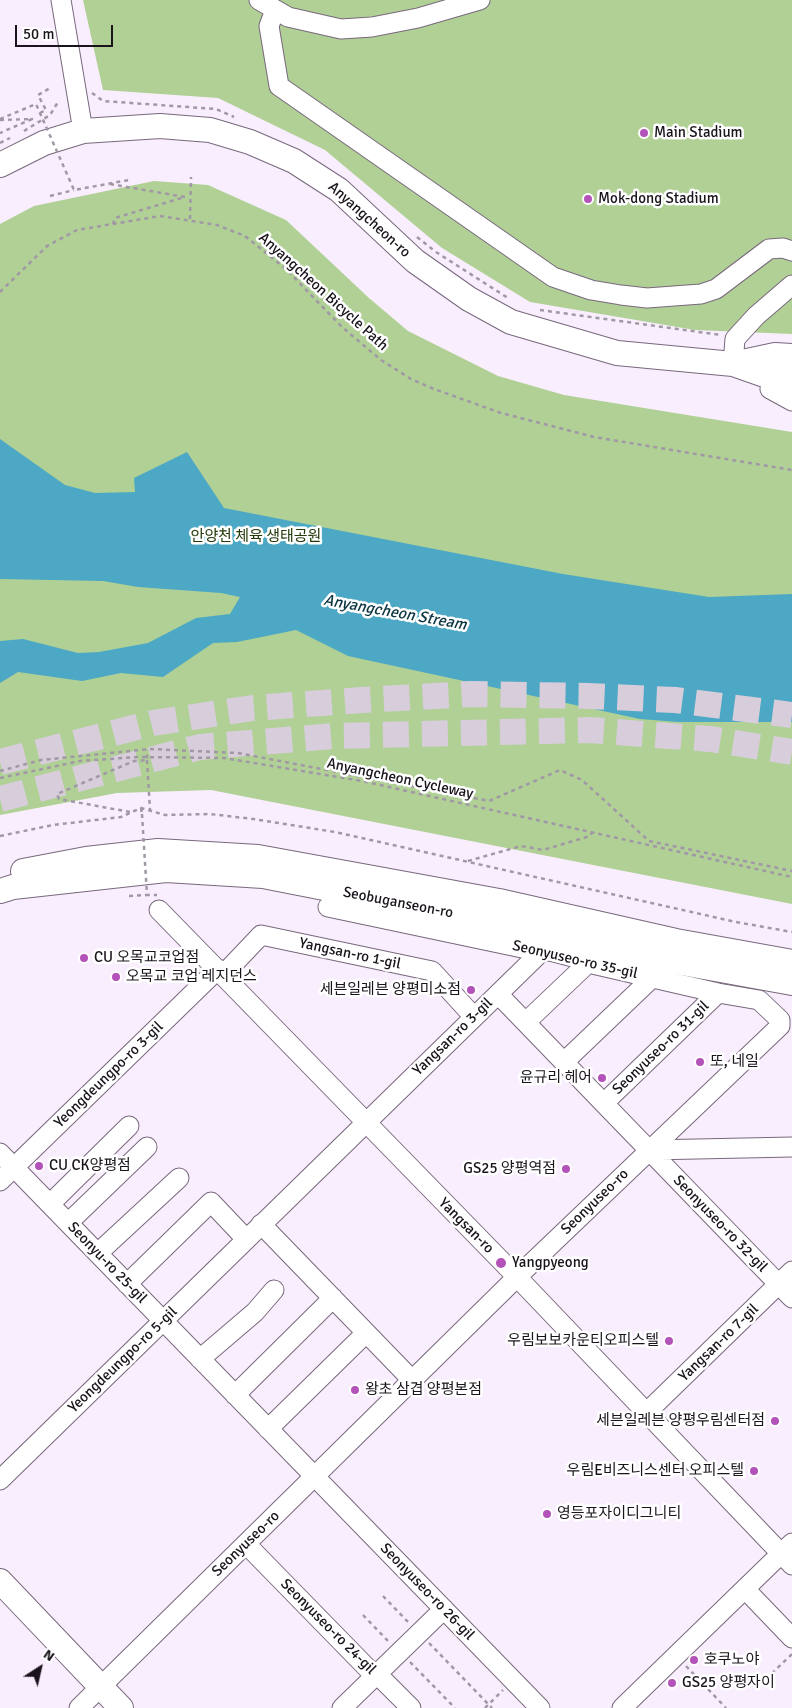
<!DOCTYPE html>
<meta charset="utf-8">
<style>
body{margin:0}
#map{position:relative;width:792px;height:1708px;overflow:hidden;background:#f9eefd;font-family:Signika,sans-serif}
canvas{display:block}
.north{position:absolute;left:15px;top:1643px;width:50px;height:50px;-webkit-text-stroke:4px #fff;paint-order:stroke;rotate:35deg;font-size:14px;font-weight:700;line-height:20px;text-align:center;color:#19131b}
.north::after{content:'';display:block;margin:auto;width:18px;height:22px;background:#19131b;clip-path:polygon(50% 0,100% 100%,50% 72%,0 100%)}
.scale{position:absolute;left:15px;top:25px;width:98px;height:22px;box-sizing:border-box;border:2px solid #19131b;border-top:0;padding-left:6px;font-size:15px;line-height:18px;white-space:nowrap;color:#19131b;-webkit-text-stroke:4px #fff;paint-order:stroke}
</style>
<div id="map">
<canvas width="792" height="1708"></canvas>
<div class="north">N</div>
<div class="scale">50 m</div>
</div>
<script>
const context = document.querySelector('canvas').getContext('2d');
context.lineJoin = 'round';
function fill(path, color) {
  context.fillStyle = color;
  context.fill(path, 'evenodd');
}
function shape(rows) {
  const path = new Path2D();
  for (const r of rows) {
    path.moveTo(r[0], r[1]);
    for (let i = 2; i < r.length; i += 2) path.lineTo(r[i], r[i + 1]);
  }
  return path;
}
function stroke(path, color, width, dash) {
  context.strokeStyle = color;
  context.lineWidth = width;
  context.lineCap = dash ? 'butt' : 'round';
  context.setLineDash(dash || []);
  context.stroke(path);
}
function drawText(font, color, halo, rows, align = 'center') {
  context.font = font + ' Signika,"Noto Sans KR",sans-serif';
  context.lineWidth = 5;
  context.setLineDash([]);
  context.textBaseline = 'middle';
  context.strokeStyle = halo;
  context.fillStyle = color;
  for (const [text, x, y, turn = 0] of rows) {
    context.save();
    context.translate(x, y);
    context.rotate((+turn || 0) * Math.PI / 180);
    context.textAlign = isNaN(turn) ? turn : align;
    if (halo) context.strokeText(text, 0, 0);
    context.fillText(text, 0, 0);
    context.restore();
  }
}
const green = shape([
 [83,0,792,0,792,334,695,330,530,302,442,248,325,150,218,98,103,90],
 [154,181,208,185,286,220,369,298,408,331,498,376,564,395,792,432,792,904,211,790,117,793,0,815,0,224,34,206]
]);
const water = shape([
 [0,439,65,485,95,493,135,492,134,478,187,452,224,508,563,574,709,597,792,594,792,722,678,722,640,719,348,656,296,630,237,642,213,643,163,677,121,673,82,681,18,672,0,683,0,641,23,639,78,653,99,652,148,643,196,618,230,614,240,597,221,593,138,587,103,581,0,579]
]);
const highwayTunnel = shape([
 [0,762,153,723,253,708,362,700,472,694,588,696,675,700,792,715],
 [0,799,200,747,334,736,590,730,710,739,792,752]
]);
const path = shape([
 [92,93,103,101,216,109,234,117],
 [40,113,46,110,38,95,50,88],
 [0,120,32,119,0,133],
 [24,131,50,115,58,102],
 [0,143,10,138],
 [110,184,185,197,115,218,113,224],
 [50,196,74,190],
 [190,219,191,177],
 [417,237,436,252,508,298],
 [0,292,47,246,77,230,160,216,217,225,245,236,286,269,342,327,381,360,411,379,434,389,501,413,594,437,792,470],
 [540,310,721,335],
 [147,760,150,810],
 [0,771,41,760,150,749,238,753,489,801,560,770,582,780,649,841,792,871],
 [0,778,80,761,138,757,224,758,362,781,792,877],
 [141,808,142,814],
 [130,812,59,799,57,794,134,761,147,760,147,750],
 [0,836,53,825,121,817,141,808,165,815,210,814,253,819,335,832,736,922,792,932],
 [468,861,521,846,543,850,590,836,592,832],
 [129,896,147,895],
 [383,1596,409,1623],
 [363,1615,388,1641],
 [429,1643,492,1708],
 [410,1662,455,1708],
 [686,1666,726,1708],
 [766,1679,792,1654],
 [485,1708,503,1690]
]);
const minor = shape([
 [61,0,83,131],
 [259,0,288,17,341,29,372,27,418,18,480,0],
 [275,10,269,26,279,86,553,277,591,290,621,295,647,298,701,294,716,289,769,249,783,248,792,251],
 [733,364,735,339,756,316,792,285],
 [770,389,792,401],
 [159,910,517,1277,792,1565],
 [223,975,261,935,432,971,474,1017],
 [498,994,792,1298],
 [526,1022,588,963],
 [564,1062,652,978],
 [604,1103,718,993],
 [649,1150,792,1147],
 [0,1153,540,1708],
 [0,1181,218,969],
 [50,1204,129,1126],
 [68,1223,147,1147],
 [261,1224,412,1380],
 [98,1253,179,1178],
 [127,1284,211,1202,246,1239],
 [200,1359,255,1312,274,1290],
 [235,1395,333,1298],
 [645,1414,792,1271],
 [268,1429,366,1333],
 [0,1480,541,952],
 [246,1544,375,1676,381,1678,411,1708],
 [745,1589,792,1638],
 [79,1708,517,1277,780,1026,780,1020,759,1000,718,993,588,963,581,959,550,951,541,952,328,907],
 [342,1708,444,1609],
 [622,1708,792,1543]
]);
const major = shape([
 [0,165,44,143,83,131,160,126,210,130,250,142,294,161,339,190,415,261,469,299,511,322,617,353,733,364,773,378,792,380],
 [733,364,775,355,792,356],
 [23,871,86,859,158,851,258,857,499,901,676,941,792,962],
 [0,891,13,887,166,870,263,876,497,922,671,961,792,983],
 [0,1581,121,1708]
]);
const pathBridge = shape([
 [0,119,36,104,74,190,129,180],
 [142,814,147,895,157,895]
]);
const markers = [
 [644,133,5,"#b352b9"],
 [588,199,5,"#b352b9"],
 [84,958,5,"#b352b9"],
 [116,977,5,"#b352b9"],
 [471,990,5,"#b352b9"],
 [700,1062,5,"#b352b9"],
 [602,1078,5,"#b352b9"],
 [39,1166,5,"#b352b9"],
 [566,1169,5,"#b352b9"],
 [501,1263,6,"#b352b9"],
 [669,1341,5,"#b352b9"],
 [355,1390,5,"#b352b9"],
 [775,1421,5,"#b352b9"],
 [754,1471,5,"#b352b9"],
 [547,1514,5,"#b352b9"],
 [694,1660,5,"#b352b9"],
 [672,1683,5,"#b352b9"]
];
const poiNames = [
 ["Main Stadium",654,133],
 ["Mok-dong Stadium",598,199],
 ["CU 오목교코업점",94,958],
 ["오목교 코업 레지던스",126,977],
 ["세븐일레븐 양평미소점",461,990,"right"],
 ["또, 네일",710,1062],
 ["윤규리 헤어",592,1078,"right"],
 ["CU CK양평점",49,1166],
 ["GS25 양평역점",556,1169,"right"],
 ["Yangpyeong",512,1263],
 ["우림보보카운티오피스텔",659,1341,"right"],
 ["왕초 삼겹 양평본점",365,1390],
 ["세븐일레븐 양평우림센터점",765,1421,"right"],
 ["우림E비즈니스센터 오피스텔",744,1471,"right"],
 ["영등포자이디그니티",557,1514],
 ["호쿠노야",704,1660],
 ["GS25 양평자이",682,1683]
];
const streetNames = [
 ["Anyangcheon-ro",369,220,42],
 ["Anyangcheon Bicycle Path",323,292,42],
 ["Anyangcheon Cycleway",400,779,12],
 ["Seobuganseon-ro",398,903,11],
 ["Yangsan-ro 1-gil",350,954,12],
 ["Seonyuseo-ro 35-gil",575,960,13],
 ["Yangsan-ro 3-gil",453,1037,-44],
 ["Seonyuseo-ro 31-gil",661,1048,-44],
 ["Yeongdeungpo-ro 3-gil",109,1075,-44],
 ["Seonyuseo-ro",595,1202,-44],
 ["Seonyuseo-ro 32-gil",720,1224,46],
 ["Yangsan-ro",466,1226,45],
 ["Seonyu-ro 25-gil",107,1263,46],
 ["Yangsan-ro 7-gil",719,1343,-44],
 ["Yeongdeungpo-ro 5-gil",123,1360,-44],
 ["Seonyuseo-ro",246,1544,-44],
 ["Seonyuseo-ro 26-gil",427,1592,46],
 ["Seonyuseo-ro 24-gil",328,1627,45]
];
const parkNames = [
 ["안양천 체육 생태공원",256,537]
];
const waterNames = [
 ["Anyangcheon Stream",395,613,10]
];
fill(green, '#b0d096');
fill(water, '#4ca8c4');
stroke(highwayTunnel, '#d7cddb', 26, [26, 13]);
stroke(minor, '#78687d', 21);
stroke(major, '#78687d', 26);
stroke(path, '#a198a5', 2.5, [4, 4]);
stroke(minor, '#fff', 19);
stroke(major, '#fff', 24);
stroke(pathBridge, '#a198a5', 2.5, [4, 4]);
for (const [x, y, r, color] of markers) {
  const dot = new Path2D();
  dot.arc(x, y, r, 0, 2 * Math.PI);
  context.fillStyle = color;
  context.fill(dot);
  stroke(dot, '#fff', 2);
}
drawText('15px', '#19131b', '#fff', poiNames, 'left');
drawText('15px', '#19131b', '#fff', streetNames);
drawText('15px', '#23390a', '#fff', parkNames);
drawText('italic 16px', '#0b3642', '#fff', waterNames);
</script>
